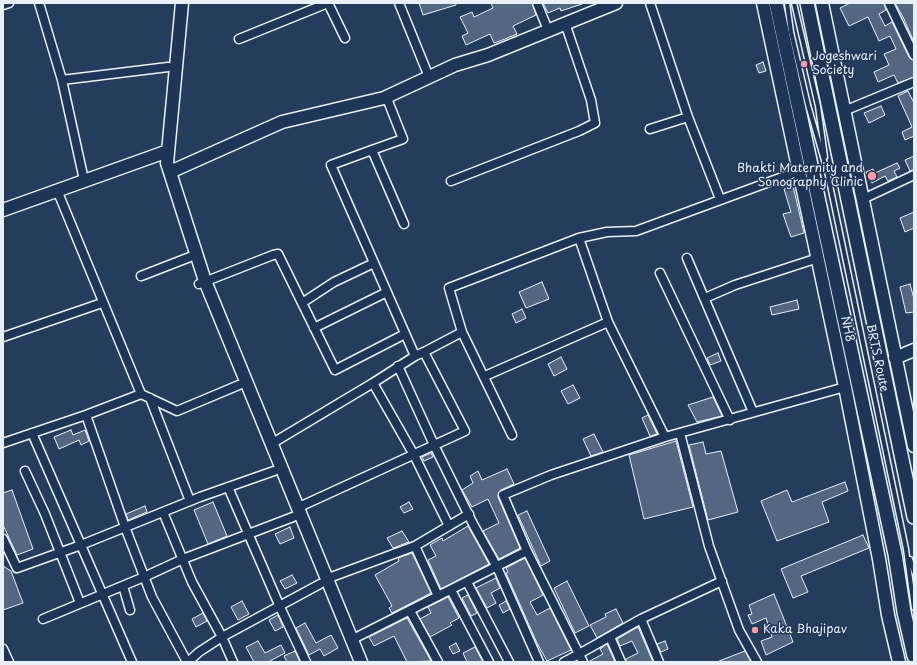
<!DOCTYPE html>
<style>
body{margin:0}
#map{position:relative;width:917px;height:665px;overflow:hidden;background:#253d5d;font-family:"Playpen Sans",sans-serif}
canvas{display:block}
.frame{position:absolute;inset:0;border:4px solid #e8f1f8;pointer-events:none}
</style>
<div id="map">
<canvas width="917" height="665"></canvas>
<div class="frame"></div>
</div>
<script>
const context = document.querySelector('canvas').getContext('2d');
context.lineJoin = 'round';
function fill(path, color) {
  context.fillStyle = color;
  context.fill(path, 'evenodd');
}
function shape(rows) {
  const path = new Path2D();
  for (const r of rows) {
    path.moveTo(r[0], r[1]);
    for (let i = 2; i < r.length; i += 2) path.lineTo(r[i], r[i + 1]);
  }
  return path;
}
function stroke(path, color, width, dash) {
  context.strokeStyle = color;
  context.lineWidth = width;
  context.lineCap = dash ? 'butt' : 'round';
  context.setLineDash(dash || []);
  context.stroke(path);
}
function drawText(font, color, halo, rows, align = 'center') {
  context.font = font + ' "Playpen Sans",sans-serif';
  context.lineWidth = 3;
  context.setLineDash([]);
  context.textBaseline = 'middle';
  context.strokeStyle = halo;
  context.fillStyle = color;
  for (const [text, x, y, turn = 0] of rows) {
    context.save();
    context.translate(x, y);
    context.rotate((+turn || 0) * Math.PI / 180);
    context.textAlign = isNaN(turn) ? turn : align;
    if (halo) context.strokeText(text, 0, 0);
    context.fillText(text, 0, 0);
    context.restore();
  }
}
const building = shape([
 [419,3,456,3,456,5,423,15,419,3],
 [491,3,532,3,536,15,513,26,517,34,505,39,494,43,490,34,466,45,462,36,468,33,460,17,472,12,474,17,493,8,491,3],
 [543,3,582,3,582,4,561,11,560,8,548,13,543,3],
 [850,3,884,3,886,10,879,14,885,26,892,22,909,57,914,60,914,77,898,83,894,75,878,82,874,72,889,65,884,54,896,49,890,36,879,41,868,17,849,26,840,8,850,3],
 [895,3,914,3,914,42,903,17,895,3],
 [763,62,766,71,759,73,756,65,763,62],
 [908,91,914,103,914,136,905,140,902,132,912,127,898,96,908,91],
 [881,106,885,115,869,123,864,113,881,106],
 [914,156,914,170,910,171,905,160,914,156],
 [897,163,900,168,894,171,897,177,888,181,885,176,872,183,866,172,873,169,875,173,897,163],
 [793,186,804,233,791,237,783,214,791,212,784,189,793,186],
 [914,212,914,228,905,232,900,218,914,212],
 [542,282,549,299,526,308,519,292,542,282],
 [910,284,914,299,914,312,906,313,900,287,910,284],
 [797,300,799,309,772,315,770,307,797,300],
 [522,309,526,318,516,323,512,314,522,309],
 [718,353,721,361,710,365,707,358,718,353],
 [561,357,567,369,554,376,548,364,561,357],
 [573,385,580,398,568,404,561,391,573,385],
 [713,397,722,416,697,422,688,405,713,397],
 [648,415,657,434,650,436,642,418,648,415],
 [71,430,73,435,85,430,89,441,81,445,79,440,59,449,54,437,71,430],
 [594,434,603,452,591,456,583,439,594,434],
 [676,441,693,507,644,519,629,455,676,441],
 [703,442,706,454,721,451,738,512,708,520,689,445,703,442],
 [431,453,433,457,424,461,422,457,431,453],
 [507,469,514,484,501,490,498,497,520,548,499,559,483,531,499,523,488,499,472,507,462,490,473,483,470,476,478,471,482,480,507,469],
 [845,482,848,491,822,502,829,522,777,541,761,501,787,490,792,502,845,482],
 [12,490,33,549,17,555,3,525,3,493,12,490],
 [213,502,227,536,208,544,194,510,213,502],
 [409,502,413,509,404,513,400,507,409,502],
 [145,506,147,512,128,520,126,514,145,506],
 [527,511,550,561,541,566,518,515,527,511],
 [468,526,489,564,441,589,428,560,436,556,430,545,442,538,443,541,468,526],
 [290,527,294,538,280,544,275,534,290,527],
 [402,531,409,542,393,548,387,538,402,531],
 [863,535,869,548,801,576,808,592,793,598,781,569,863,535],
 [412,553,431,593,392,613,389,608,392,606,375,575,399,561,398,558,412,553],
 [525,558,543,595,530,602,537,615,550,608,571,650,547,661,537,643,506,573,508,572,506,568,525,558],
 [3,566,11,571,23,603,3,610,3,566],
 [292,575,297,583,285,589,280,581,292,575],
 [496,578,500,588,491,593,496,603,487,608,476,588,496,578],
 [567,581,589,626,575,633,554,588,567,581],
 [774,594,793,642,766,655,761,641,772,637,766,618,752,624,748,615,752,614,749,605,774,594],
 [468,595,477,613,471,616,462,598,468,595],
 [448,597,459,618,450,623,452,625,430,637,420,619,431,613,428,607,448,597],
 [242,601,249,614,238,620,231,607,242,601],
 [506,601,510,609,503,613,499,605,506,601],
 [616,609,623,623,597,638,590,625,606,617,605,614,616,609],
 [203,613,207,621,196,627,192,619,203,613],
 [278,615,283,627,275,631,269,620,278,615],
 [407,618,431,661,407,662,394,636,374,646,369,637,407,618],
 [305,623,316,643,331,635,338,648,324,656,320,649,309,655,296,628,305,623],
 [638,627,653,662,626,662,626,659,638,653,632,641,620,646,617,639,638,627],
 [258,641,265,653,281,645,285,653,268,662,254,662,246,647,258,641],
 [665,641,668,649,661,652,657,644,665,641],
 [456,643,460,651,453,654,449,647,456,643],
 [607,644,615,662,588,662,603,654,600,649,607,644],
 [475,647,483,662,467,662,463,653,475,647],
 [295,651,300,662,287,662,284,656,295,651],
 [745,651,751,662,719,662,719,661,745,651]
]);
const lane = shape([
 [787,3,791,32,808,105,827,171,875,400,906,549,914,608],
 [794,3,818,106,825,157],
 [910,559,914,572]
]);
const street = shape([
 [39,3,62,80,168,67],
 [328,3,345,38],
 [399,3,429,77],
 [537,3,548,30],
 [650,3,688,117,720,199],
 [889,3,914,55],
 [3,5,9,3],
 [239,39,328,3],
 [62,80,84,180],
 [844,111,914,82],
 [650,129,688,117],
 [372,150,403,139,386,96],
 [451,181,579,131,595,123,591,100,565,23],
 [57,190,141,394],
 [863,199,914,175],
 [579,238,607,232,636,231,799,171],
 [687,258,753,412],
 [660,273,730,420],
 [141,276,190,257],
 [199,284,273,255,278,254,335,370,405,334],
 [705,298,735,285,818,258],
 [302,303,334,282,374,263],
 [608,322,665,437,845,387],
 [314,328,387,292],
 [462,332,449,288,579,238,608,322,485,376],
 [3,337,102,303],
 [424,352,462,332,512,435],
 [398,366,434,445,473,524,497,567,539,662],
 [373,383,414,455,449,526],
 [150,398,190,501],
 [32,433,132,662],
 [680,433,709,546,739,630,757,662],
 [3,443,86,415],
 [271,444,373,383,415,356,331,165,372,150,404,224],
 [25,471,45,514,80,603],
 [228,487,280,607,306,662],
 [297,508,465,431,424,352,415,356],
 [163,512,192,582,222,637,233,662],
 [3,539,17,568,81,545,200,497,274,471],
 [415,546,438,596],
 [527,551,503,495,551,475,665,437],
 [326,579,415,546,469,514],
 [467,582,509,662],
 [123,586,130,610],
 [451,590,489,662],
 [410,611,438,662],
 [43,619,144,577,183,559,293,517],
 [641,619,659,662],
 [610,637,621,662],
 [351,640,527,551,579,654,564,662],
 [3,649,9,662],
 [187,662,152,597,125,527,86,415,141,394,177,411,239,385],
 [188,662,199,652,222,637,320,584],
 [583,662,579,654,641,619,722,581]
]);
const secondary = shape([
 [182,3,167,163,205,281,361,662],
 [763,3,845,387,879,559,888,615,899,662],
 [822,3,914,446],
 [170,172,282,122,384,98,455,65,488,55,616,3],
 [3,210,168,151],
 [895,358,914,350]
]);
const primary = shape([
 [776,3,895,554,904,612,914,656],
 [807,3,914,517]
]);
const markers = [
 [804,64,4,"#ff9aa2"],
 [872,176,5,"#ff9aa2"],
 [755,630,4,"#ff9aa2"]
];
const poiNames = [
 ["Jogeshwari",812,57],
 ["Society",812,71],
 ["Bhakti Maternity and",863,169,"right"],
 ["Sonography Clinic",863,183,"right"],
 ["Kaka Bhajipav",763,630]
];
const streetNames = [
 ["NH8",847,329,78],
 ["BRTS Route",877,358,78]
];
fill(building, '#536782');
stroke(building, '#e8f1f8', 1);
stroke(lane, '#e8f1f8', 7);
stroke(street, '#e8f1f8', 11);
stroke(secondary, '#e8f1f8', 15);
stroke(primary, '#e8f1f8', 16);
stroke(lane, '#1d3557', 4);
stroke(street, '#1d3557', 8);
stroke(secondary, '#1d3557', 12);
stroke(primary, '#1d3557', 13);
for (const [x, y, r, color] of markers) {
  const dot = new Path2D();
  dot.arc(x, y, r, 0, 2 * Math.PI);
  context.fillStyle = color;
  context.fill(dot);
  stroke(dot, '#1d3557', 1.5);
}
drawText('12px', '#e8f1f8', '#1d3557', poiNames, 'left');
drawText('12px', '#e8f1f8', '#1d3557', streetNames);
</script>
